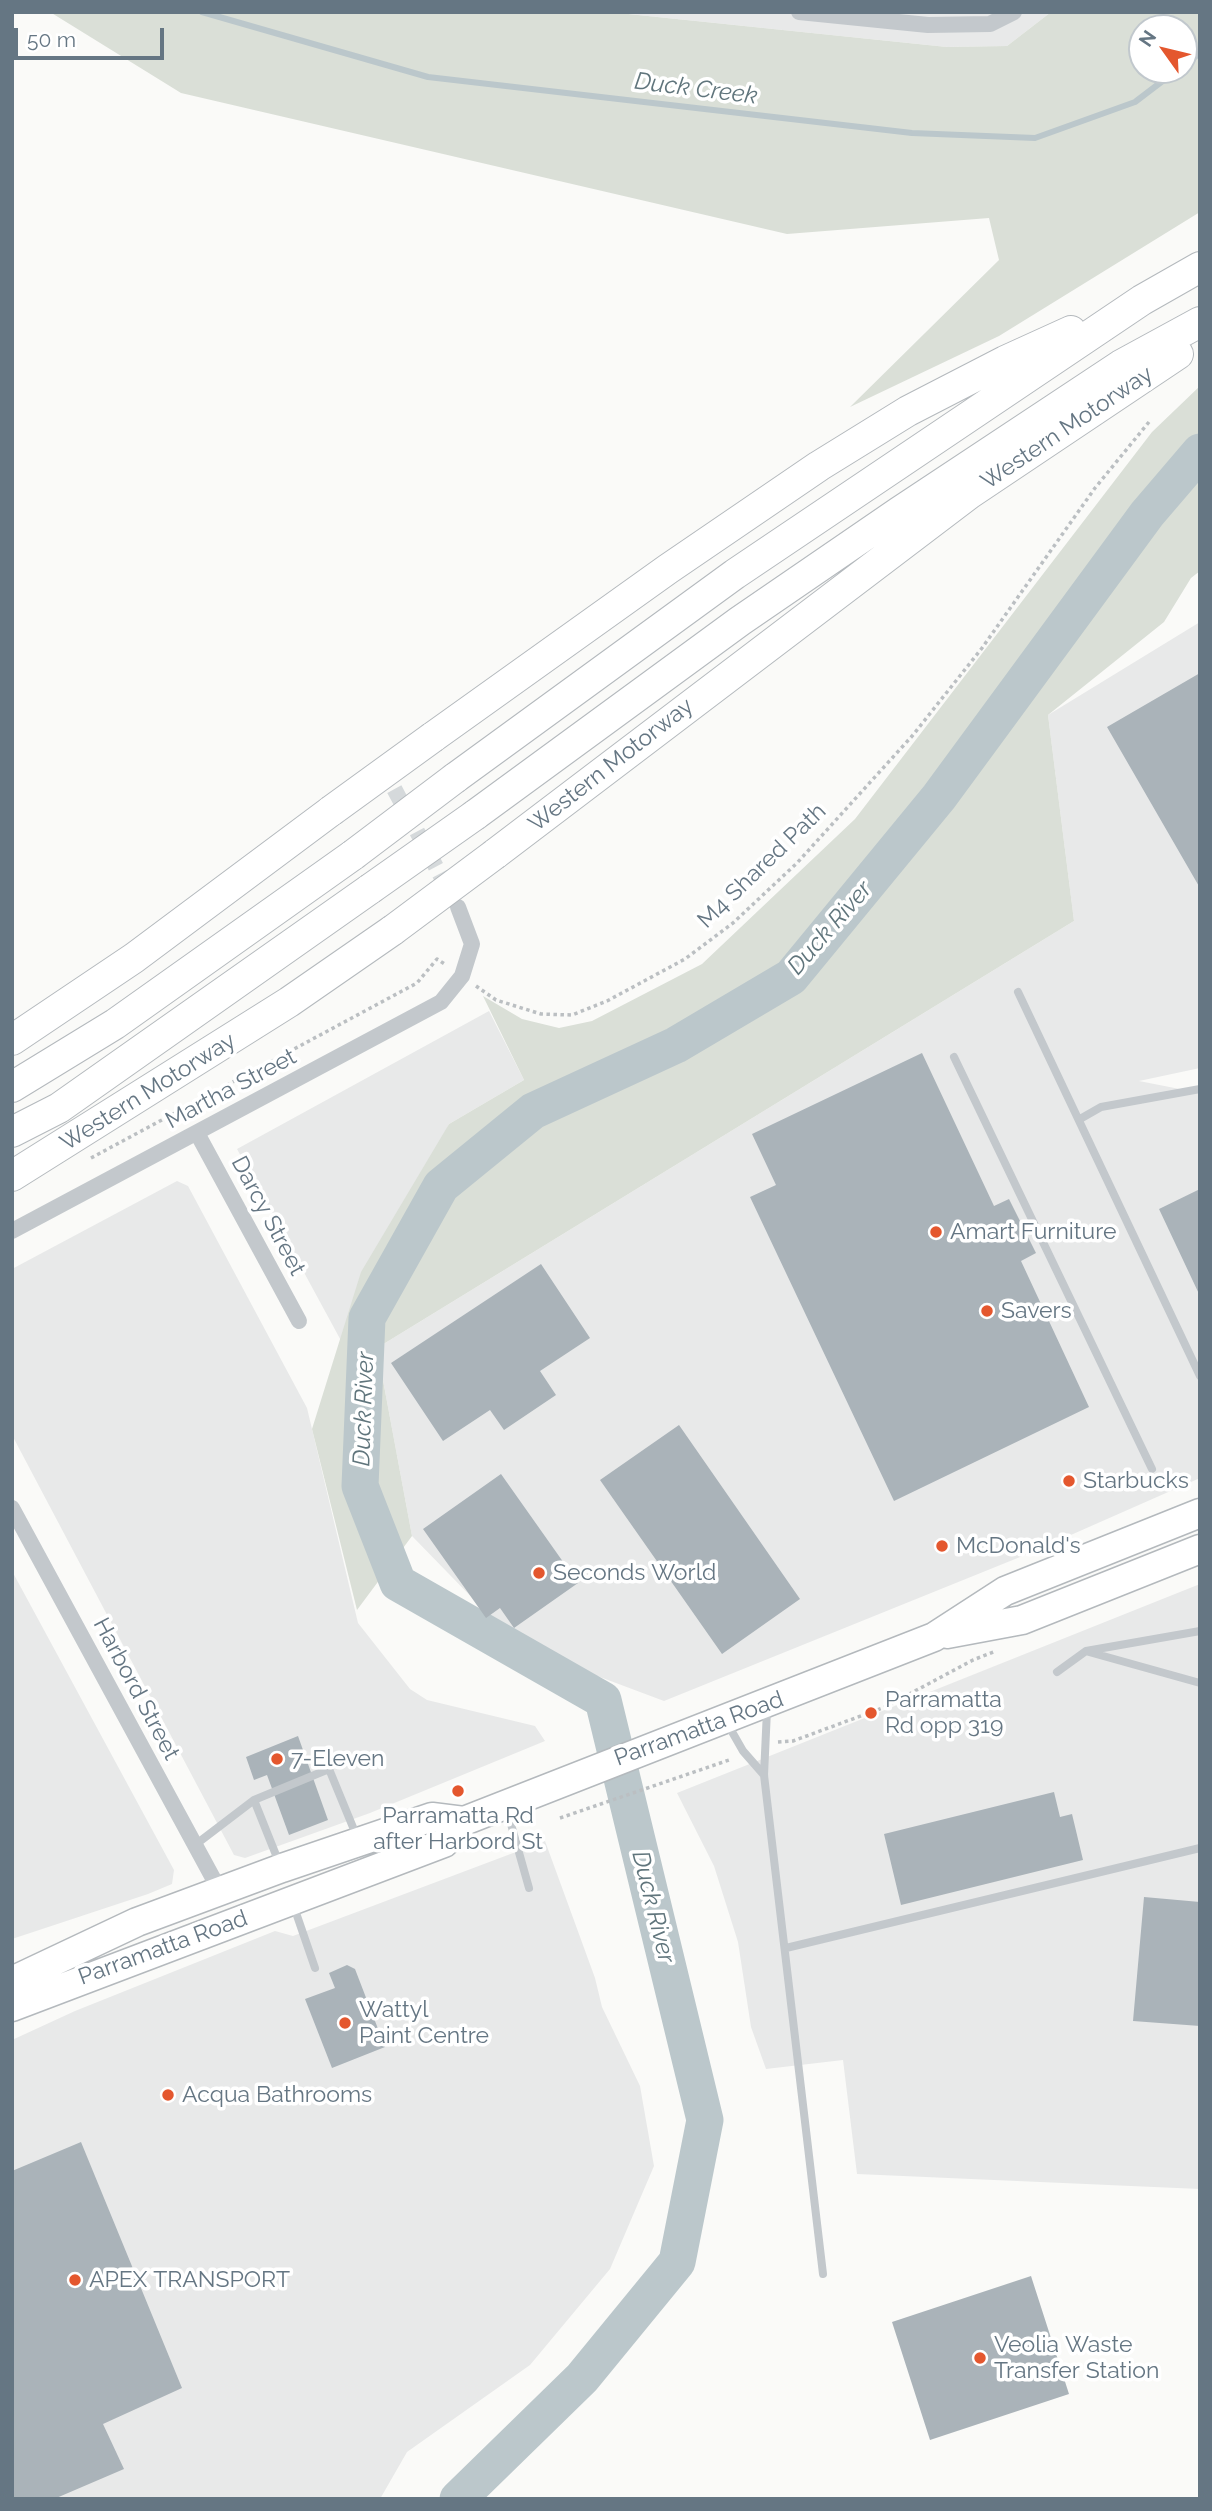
<!DOCTYPE html>
<style>
body{margin:0}
#map{position:relative;width:1212px;height:2511px;overflow:hidden;background:#fafaf8;font-family:Raleway,sans-serif}
canvas{display:block}
.frame{position:absolute;inset:0;border:14px solid #657683;pointer-events:none}
.north{position:absolute;left:1128px;top:14px;width:70px;height:70px;box-sizing:border-box;background:#fff;border:2px solid #c1c8cd;border-radius:50%;rotate:304deg;font-size:19px;font-weight:700;line-height:28px;text-align:center;color:#657683}
.north::after{content:'';display:block;margin:auto;width:24px;height:32px;background:#e4572e;clip-path:polygon(50% 0,100% 100%,50% 72%,0 100%)}
.scale{position:absolute;left:14px;top:28px;width:150px;height:32px;box-sizing:border-box;border:4px solid #657683;border-top:0;padding-left:9px;font-size:21px;line-height:24px;white-space:nowrap;color:#657683;-webkit-text-stroke:5px #fff;paint-order:stroke}
</style>
<div id="map">
<canvas width="1212" height="2511"></canvas>
<div class="frame"></div>
<div class="north">N</div>
<div class="scale">50 m</div>
</div>
<script>
const context = document.querySelector('canvas').getContext('2d');
context.lineJoin = 'round';
function fill(path, color) {
  context.fillStyle = color;
  context.fill(path, 'evenodd');
}
function shape(rows) {
  const path = new Path2D();
  for (const r of rows) {
    path.moveTo(r[0], r[1]);
    for (let i = 2; i < r.length; i += 2) path.lineTo(r[i], r[i + 1]);
  }
  return path;
}
function stroke(path, color, width, dash) {
  context.strokeStyle = color;
  context.lineWidth = width;
  context.lineCap = dash ? 'butt' : 'round';
  context.setLineDash(dash || []);
  context.stroke(path);
}
function drawText(font, color, halo, rows, align = 'center') {
  context.font = font + ' Raleway,sans-serif';
  context.lineWidth = 7;
  context.setLineDash([]);
  context.textBaseline = 'middle';
  context.strokeStyle = halo;
  context.fillStyle = color;
  for (const [text, x, y, turn = 0] of rows) {
    context.save();
    context.translate(x, y);
    context.rotate((+turn || 0) * Math.PI / 180);
    context.textAlign = isNaN(turn) ? turn : align;
    if (halo) context.strokeText(text, 0, 0);
    context.fillText(text, 0, 0);
    context.restore();
  }
}
const built = shape([
 [609,12,1051,12,1007,46,947,47],
 [1200,622,1200,1068,1139,1081,1200,1093,1200,1478,1030,1553,664,1701,520,1647,412,1536,377,1348,1074,921,1048,715],
 [489,1011,524,1080,449,1124,345,1348,237,1149],
 [177,1181,188,1186,307,1408,358,1623,410,1689,427,1700,535,1726,545,1741,370,1813,245,1858,234,1855,12,1435,12,1269],
 [12,1571,174,1870,172,1884,148,1894,12,1939],
 [1200,1584,1200,2189,857,2174,843,2060,766,2069,751,2027,738,1942,714,1866,677,1793],
 [545,1841,595,1978,602,2007,640,2086,654,2166,610,2269,530,2365,407,2452,380,2499,12,2499,12,2040,75,2011,275,1931,293,1936]
]);
const green = shape([
 [50,12,609,12,947,47,1007,46,1051,12,1200,12,1200,212,999,336,850,407,999,260,989,218,787,234,181,93],
 [1142,28,1184,28,1184,70,1142,70],
 [1200,386,1200,571,1191,578,1164,622,1048,715,1074,921,377,1348,412,1536,357,1610,312,1429,361,1272,449,1124,524,1080,483,996,522,1019,559,1028,592,1021,702,964,855,819,1152,432]
]);
const stream = shape([
 [202,12,428,77,912,133,1035,138,1135,102,1177,70],
 [1184,65,1200,53]
]);
const river = shape([
 [458,2499,582,2378,677,2262,705,2120,603,1700,398,1583,360,1486,367,1318,441,1186,533,1111,676,1045,791,977,939,797,1147,514,1200,452]
]);
const building = shape([
 [1200,673,1200,888,1107,727],
 [922,1053,994,1206,1009,1199,1036,1253,1021,1261,1089,1407,894,1501,750,1197,776,1185,752,1134],
 [1200,1189,1200,1296,1159,1209],
 [541,1264,590,1338,540,1371,556,1395,504,1430,490,1410,443,1441,391,1363],
 [679,1425,800,1599,722,1654,600,1480],
 [501,1474,578,1583,514,1628,500,1608,486,1618,423,1529],
 [298,1736,328,1820,289,1835,267,1775,254,1780,246,1757],
 [1054,1792,1060,1817,1072,1814,1083,1860,901,1905,884,1834],
 [1144,1897,1200,1902,1200,2026,1133,2021],
 [347,1965,355,1969,385,2047,332,2068,305,1999,335,1988,329,1973],
 [81,2142,182,2388,103,2424,124,2469,54,2499,12,2499,12,2171],
 [1031,2276,1069,2394,930,2440,892,2322]
]);
const minorTunnel = shape([
 [383,768,450,893]
]);
const path = shape([
 [476,986,496,1000,541,1014,572,1015,607,1001,685,959,733,923,797,863,913,735,982,648,1095,488,1149,422],
 [91,1158,417,983,437,959,446,965],
 [778,1742,793,1741,885,1707,973,1660,996,1651],
 [560,1818,732,1759]
]);
const service = shape([
 [1018,992,1200,1376],
 [954,1057,1152,1469],
 [1080,1119,1101,1107,1200,1089],
 [1089,1652,1200,1683],
 [1057,1672,1086,1651,1200,1631],
 [767,1710,764,1775,823,2274],
 [727,1723,743,1751,764,1775],
 [254,1800,329,1769,357,1837],
 [507,1810,529,1888],
 [195,1845,254,1800,280,1865],
 [293,1904,315,1968],
 [786,1948,1200,1848]
]);
const minor = shape([
 [799,12,928,25,990,24,1014,12],
 [197,1133,299,1321],
 [12,1231,441,1002,462,976,472,944,458,907],
 [12,1508,220,1891]
]);
const trunk = shape([
 [947,1634,1022,1620,1200,1549],
 [12,1981,137,1922,282,1868,432,1817,464,1821],
 [12,2007,444,1843,464,1821,934,1637,1005,1591,1200,1513]
]);
const motorway = shape([
 [433,737,668,569,819,466,908,411,1005,361,1071,331],
 [455,778,735,574,1142,300,1200,267],
 [475,815,740,621,899,512,1121,365,1200,322],
 [495,854,969,494,1178,354],
 [12,1040,134,958,331,811],
 [12,1087,115,1024,353,855],
 [12,1132,59,1108,370,889],
 [12,1176,289,1002,393,930]
]);
const motorwayBridge = shape([
 [331,811,433,737],
 [353,855,455,778],
 [370,889,475,815],
 [393,930,495,854]
]);
const markers = [
 [936,1232,7,"#e4572e"],
 [987,1311,7,"#e4572e"],
 [1069,1481,7,"#e4572e"],
 [942,1546,7,"#e4572e"],
 [539,1573,7,"#e4572e"],
 [871,1713,7,"#e4572e"],
 [277,1759,7,"#e4572e"],
 [458,1791,7,"#e4572e"],
 [345,2023,7,"#e4572e"],
 [168,2095,7,"#e4572e"],
 [75,2280,7,"#e4572e"],
 [980,2358,7,"#e4572e"]
];
const streetNames = [
 ["Western Motorway",1067,428,-34],
 ["Western Motorway",611,765,-38],
 ["M4 Shared Path",762,866,-44],
 ["Martha Street",231,1089,-28],
 ["Western Motorway",148,1092,-32],
 ["Darcy Street",268,1216,62],
 ["Harbord Street",136,1689,62],
 ["Parramatta Road",699,1729,-20],
 ["Parramatta Road",163,1948,-20]
];
const poiNames = [
 ["Amart Furniture",950,1232],
 ["Savers",1001,1311],
 ["Starbucks",1083,1481],
 ["McDonald's",956,1546],
 ["Seconds World",553,1573],
 ["Parramatta",885,1700],
 ["Rd opp 319",885,1726],
 ["7-Eleven",291,1759],
 ["Parramatta Rd",458,1816,"center"],
 ["after Harbord St",458,1842,"center"],
 ["Wattyl",359,2010],
 ["Paint Centre",359,2036],
 ["Acqua Bathrooms",182,2095],
 ["APEX TRANSPORT",89,2280],
 ["Veolia Waste",994,2345],
 ["Transfer Station",994,2371]
];
const waterNames = [
 ["Duck Creek",696,89,7],
 ["Duck River",830,928,-49],
 ["Duck River",364,1409,-88],
 ["Duck River",653,1907,76]
];
fill(built, '#e8e9e9');
fill(green, '#dadfd7');
stroke(stream, '#bbc7cb', 6);
stroke(river, '#bbc7cb', 37);
fill(building, '#aab3b9');
stroke(minorTunnel, '#d5d9db', 16, [16, 8]);
stroke(trunk, '#b4b9bd', 31);
stroke(motorway, '#b4b9bd', 32);
stroke(path, '#bbbfc2', 3.5, [3.5, 3.5]);
stroke(service, '#c3c8cc', 8);
stroke(minor, '#c3c8cc', 16);
stroke(trunk, '#fff', 28);
stroke(motorway, '#fff', 30);
stroke(motorwayBridge, '#b4b9bd', 32, []);
stroke(motorwayBridge, '#fff', 30);
for (const [x, y, r, color] of markers) {
  const dot = new Path2D();
  dot.arc(x, y, r, 0, 2 * Math.PI);
  context.fillStyle = color;
  context.fill(dot);
  stroke(dot, '#fff', 2.5);
}
drawText('23px', '#657683', '#fff', streetNames);
drawText('23px', '#657683', '#fff', poiNames, 'left');
drawText('italic 24px', '#60757c', '#fff', waterNames);
</script>
